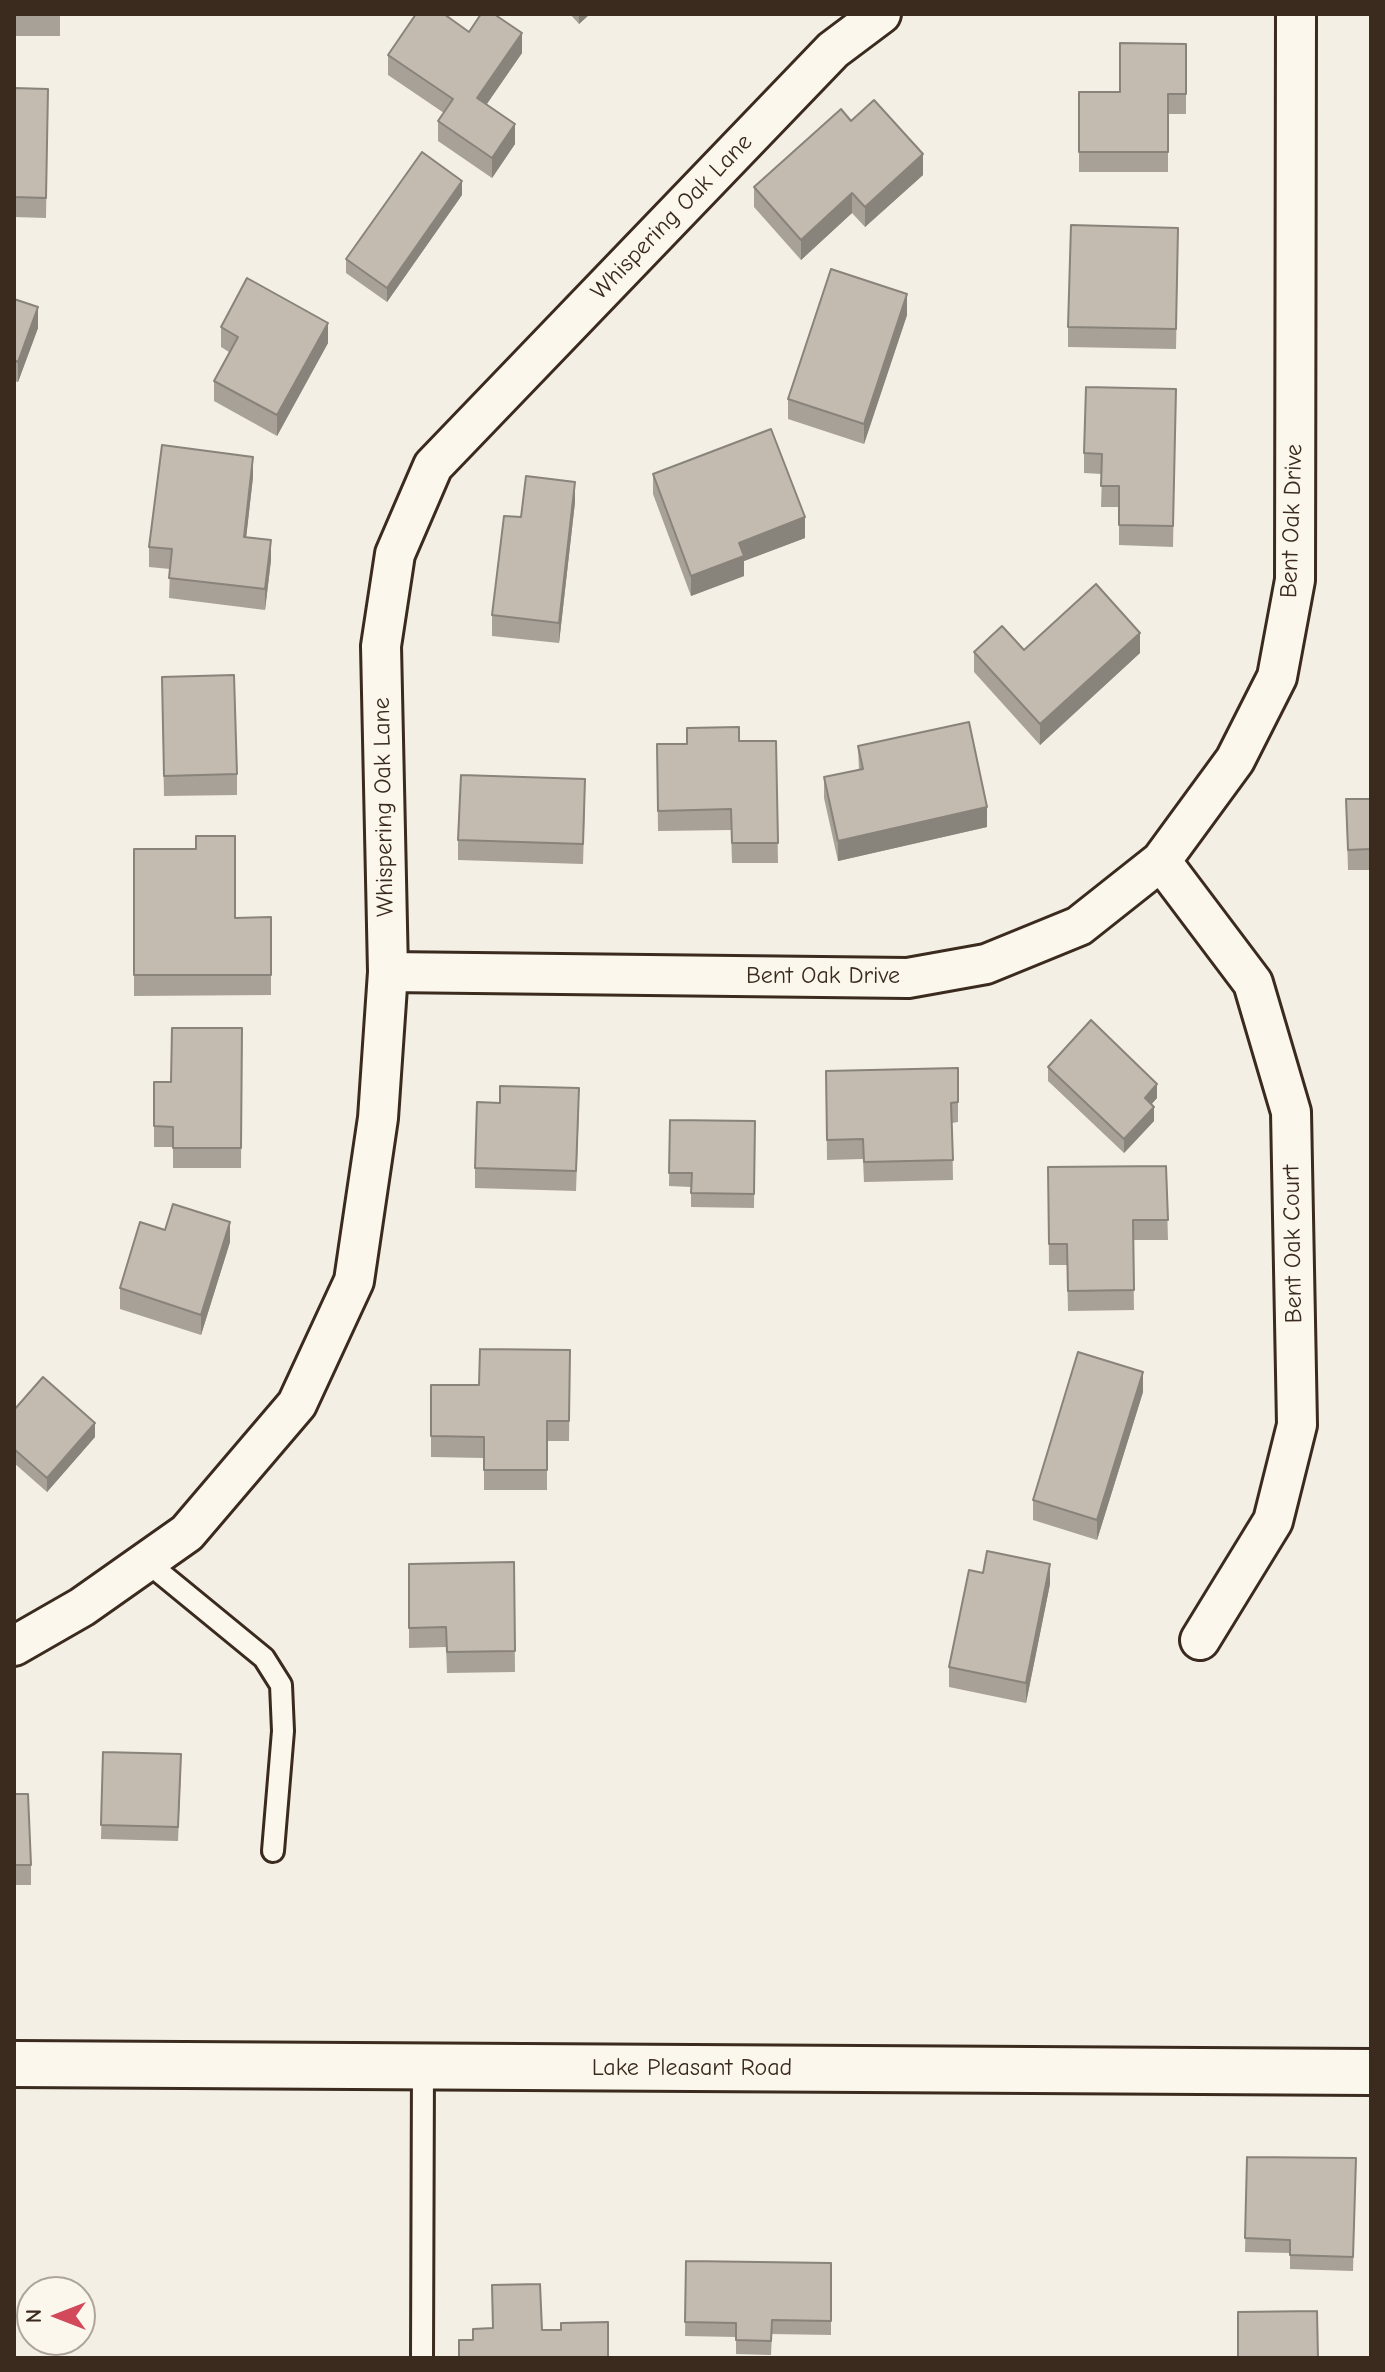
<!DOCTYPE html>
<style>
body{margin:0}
#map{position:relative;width:1385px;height:2372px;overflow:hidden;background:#f3efe4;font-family:"Comic Neue",sans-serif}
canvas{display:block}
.frame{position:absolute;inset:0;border:16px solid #3b2a1e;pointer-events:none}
.north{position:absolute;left:16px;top:2276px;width:80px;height:80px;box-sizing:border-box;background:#fbf7ec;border:2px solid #aea59a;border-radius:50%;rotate:270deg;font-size:22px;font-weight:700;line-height:32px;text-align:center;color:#3b2a1e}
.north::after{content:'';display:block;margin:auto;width:28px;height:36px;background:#d1495b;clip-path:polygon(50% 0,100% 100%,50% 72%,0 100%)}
</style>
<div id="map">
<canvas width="1385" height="2372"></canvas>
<div class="frame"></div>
<div class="north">N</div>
</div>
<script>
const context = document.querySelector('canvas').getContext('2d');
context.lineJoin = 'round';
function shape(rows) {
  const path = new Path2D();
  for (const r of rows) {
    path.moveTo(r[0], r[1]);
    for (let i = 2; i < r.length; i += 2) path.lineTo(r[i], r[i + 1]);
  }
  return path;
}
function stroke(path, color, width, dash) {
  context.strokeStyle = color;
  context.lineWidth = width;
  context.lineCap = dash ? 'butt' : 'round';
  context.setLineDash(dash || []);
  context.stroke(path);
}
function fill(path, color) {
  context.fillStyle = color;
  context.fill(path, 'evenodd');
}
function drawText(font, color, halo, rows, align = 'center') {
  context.font = font + ' "Comic Neue",sans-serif';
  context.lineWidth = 7;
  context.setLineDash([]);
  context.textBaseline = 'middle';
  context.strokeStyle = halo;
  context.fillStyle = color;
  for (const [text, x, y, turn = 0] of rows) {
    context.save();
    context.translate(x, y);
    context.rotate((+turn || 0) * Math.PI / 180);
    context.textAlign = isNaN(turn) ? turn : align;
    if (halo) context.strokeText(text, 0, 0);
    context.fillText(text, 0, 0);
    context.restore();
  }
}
const service = shape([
 [147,1562,264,1658,281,1685,283,1731,273,1851],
 [422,2358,423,2066]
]);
const minor = shape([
 [1161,861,1253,983,1291,1112,1297,1425,1273,1521,1200,1640],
 [388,972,908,978,986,964,1079,926,1161,861,1235,760,1277,677,1295,580,1296,14],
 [14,1646,82,1607,187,1533,297,1404,354,1281,378,1118,388,972,381,646,395,554,433,466,833,50,881,14]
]);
const tertiary = shape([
 [14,2064,1371,2072]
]);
const wall = shape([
 [14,14,60,14,60,36,14,36],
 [570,14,590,14,579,24],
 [469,32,522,53,487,104,515,144,492,178,438,141,438,121,444,113,388,75,388,55],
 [1186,44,1186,114,1168,114,1168,172,1079,172,1079,92,1120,92],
 [14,88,48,89,46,218,14,217],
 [851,121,923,175,865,227,852,213,801,260,754,207,754,187],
 [462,195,387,302,346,273,346,259],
 [1178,248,1176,349,1068,347,1068,327],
 [14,299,38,328,18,382,14,381],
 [907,315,864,444,788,419,788,399],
 [221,327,328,343,277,436,214,401,214,381,229,352,221,347],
 [1176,389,1173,547,1119,545,1119,507,1101,507,1102,474,1084,473,1084,453],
 [653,474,805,538,744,561,744,576,691,596,653,494],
 [253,477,246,537,271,560,265,610,169,598,170,569,149,567,149,547],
 [575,502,559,643,492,636,492,615,521,517],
 [974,652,1140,653,1040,745,974,672],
 [162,697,237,774,237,795,164,796],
 [739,741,776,741,778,863,732,863,731,830,658,831,657,744,687,744],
 [858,746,987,827,838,861,824,798,824,777,859,770],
 [585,799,583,864,458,860,458,840],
 [1346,799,1371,799,1371,870,1348,870],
 [134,849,235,918,271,917,271,995,134,996],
 [242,1028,241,1168,173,1168,173,1147,154,1147,154,1082,171,1082],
 [1048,1067,1157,1098,1151,1104,1154,1121,1124,1153,1048,1081],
 [958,1068,958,1122,952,1123,953,1180,864,1182,863,1159,827,1160,826,1071],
 [500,1103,579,1108,576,1191,475,1188,475,1168],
 [670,1120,755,1121,754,1208,691,1207,691,1187,669,1186],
 [1166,1166,1168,1240,1133,1240,1134,1310,1068,1311,1067,1265,1049,1265,1048,1167],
 [165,1230,230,1242,201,1335,120,1309,120,1288],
 [570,1350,569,1441,547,1441,547,1490,484,1490,484,1458,431,1457,431,1385,479,1385],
 [1143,1392,1097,1540,1033,1520,1033,1500],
 [14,1410,95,1437,47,1492,14,1463],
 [514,1562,515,1672,447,1673,446,1647,409,1648,409,1564],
 [1050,1584,1026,1703,949,1687,949,1667],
 [103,1752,181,1768,178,1841,101,1839],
 [14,1794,31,1865,31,1885,14,1885],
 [1247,2157,1356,2158,1353,2271,1290,2269,1290,2253,1245,2252],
 [686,2261,831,2263,831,2335,772,2334,771,2355,736,2354,736,2337,685,2336]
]);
const shadedWall = shape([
 [579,14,590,14,579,24],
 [522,33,522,53,477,118,477,98],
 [515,124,515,144,492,178,492,158],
 [923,154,923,175,865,227,865,207],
 [462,181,462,195,387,302,387,288],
 [852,193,852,213,801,260,801,240],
 [907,294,907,315,864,444,864,424],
 [38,307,38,328,18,382,18,362],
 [328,323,328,343,277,436,277,415],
 [253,457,253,477,244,557,244,537],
 [575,482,575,502,559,643,559,623],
 [805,517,805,538,744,561,744,576,691,596,691,576,739,543],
 [271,540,271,560,265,610,265,589],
 [1140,633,1140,653,1040,745,1040,724],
 [987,807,987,827,838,861,838,841],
 [1157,1084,1157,1098,1145,1112,1145,1098],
 [1154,1107,1154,1121,1124,1153,1124,1139],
 [230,1222,230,1242,201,1335,201,1315],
 [1143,1372,1143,1392,1097,1540,1097,1520],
 [95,1423,95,1437,47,1492,47,1478],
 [1050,1564,1050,1584,1026,1703,1026,1683]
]);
const building = shape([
 [14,14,60,14,60,15,14,15,14,14],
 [416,14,444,14,469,32,481,14,494,14,522,33,477,98,515,124,492,158,438,121,453,99,388,55,416,14],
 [1120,43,1186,44,1186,94,1168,94,1168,152,1079,152,1079,92,1120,92,1120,43],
 [14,88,48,89,46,198,14,197,14,88],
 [874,100,923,154,865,207,852,193,801,240,754,187,841,109,851,121,874,100],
 [422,152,462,181,387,288,346,259,422,152],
 [1071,225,1178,228,1176,329,1068,327,1071,225],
 [831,269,907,294,864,424,788,399,831,269],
 [247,278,328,323,277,415,214,381,238,337,221,327,247,278],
 [14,299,38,307,18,362,14,360,14,299],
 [1086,387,1176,389,1173,526,1119,525,1119,486,1101,486,1102,454,1084,453,1086,387],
 [771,429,805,517,739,543,744,556,691,576,653,474,771,429],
 [162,445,253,457,244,537,271,540,265,589,169,578,172,549,149,547,162,445],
 [526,476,575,482,559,623,492,615,504,516,521,517,526,476],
 [1096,584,1140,633,1040,724,974,652,1002,626,1024,650,1096,584],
 [234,675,237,774,164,776,162,677,234,675],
 [969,722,987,807,838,841,824,777,863,769,858,746,969,722],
 [739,727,739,741,776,741,778,843,732,843,731,809,658,811,657,744,687,744,687,728,739,727],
 [461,775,585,779,583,844,458,840,461,775],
 [1346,799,1371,799,1371,849,1348,850,1346,799],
 [196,836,235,836,235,918,271,917,271,975,134,975,134,849,196,849,196,836],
 [1091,1020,1157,1084,1145,1098,1154,1107,1124,1139,1048,1067,1091,1020],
 [172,1028,242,1028,241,1148,173,1148,173,1127,154,1126,154,1082,171,1082,172,1028],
 [958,1068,958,1102,951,1103,953,1160,864,1162,863,1139,827,1140,826,1071,958,1068],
 [500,1086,579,1088,576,1171,475,1168,477,1102,500,1103,500,1086],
 [670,1120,755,1121,754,1194,691,1193,692,1173,669,1173,670,1120],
 [1166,1166,1168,1220,1133,1220,1134,1290,1068,1291,1067,1244,1049,1244,1048,1167,1166,1166],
 [173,1204,230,1222,201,1315,120,1288,140,1222,165,1230,173,1204],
 [480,1349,570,1350,569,1421,547,1421,547,1470,484,1470,484,1437,431,1436,431,1385,479,1385,480,1349],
 [1078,1352,1143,1372,1097,1520,1033,1500,1078,1352],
 [43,1377,95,1423,47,1478,14,1449,14,1410,43,1377],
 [987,1551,1050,1564,1026,1683,949,1667,969,1570,983,1573,987,1551],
 [514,1562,515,1651,447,1652,446,1627,409,1628,409,1564,514,1562],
 [103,1752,181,1754,178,1827,101,1825,103,1752],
 [14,1794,28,1794,31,1865,14,1865,14,1794],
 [1247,2157,1356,2158,1353,2257,1290,2255,1290,2240,1245,2238,1247,2157],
 [686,2261,831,2263,831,2321,772,2320,771,2341,736,2340,736,2323,685,2322,686,2261],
 [540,2284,542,2330,561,2330,561,2323,608,2322,608,2358,459,2358,459,2340,473,2340,473,2329,493,2328,492,2285,540,2284],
 [1317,2311,1318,2358,1238,2358,1238,2312,1317,2311]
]);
const streetNames = [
 ["Whispering Oak Lane",672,217,-46],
 ["Bent Oak Drive",1292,521,-88],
 ["Whispering Oak Lane",384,807,-91],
 ["Bent Oak Drive",823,976],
 ["Bent Oak Court",1293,1244,-91],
 ["Lake Pleasant Road",692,2068]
];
stroke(service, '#3b2a1e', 26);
stroke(minor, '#3b2a1e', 44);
stroke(tertiary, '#3b2a1e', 50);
stroke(service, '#fbf7ec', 20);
stroke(minor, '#fbf7ec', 38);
stroke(tertiary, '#fbf7ec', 44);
fill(wall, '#a8a197');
fill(shadedWall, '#88837b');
fill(building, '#c3bbb0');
stroke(building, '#88837b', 2);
drawText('24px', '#3b2a1e', '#fbf7ec', streetNames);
</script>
